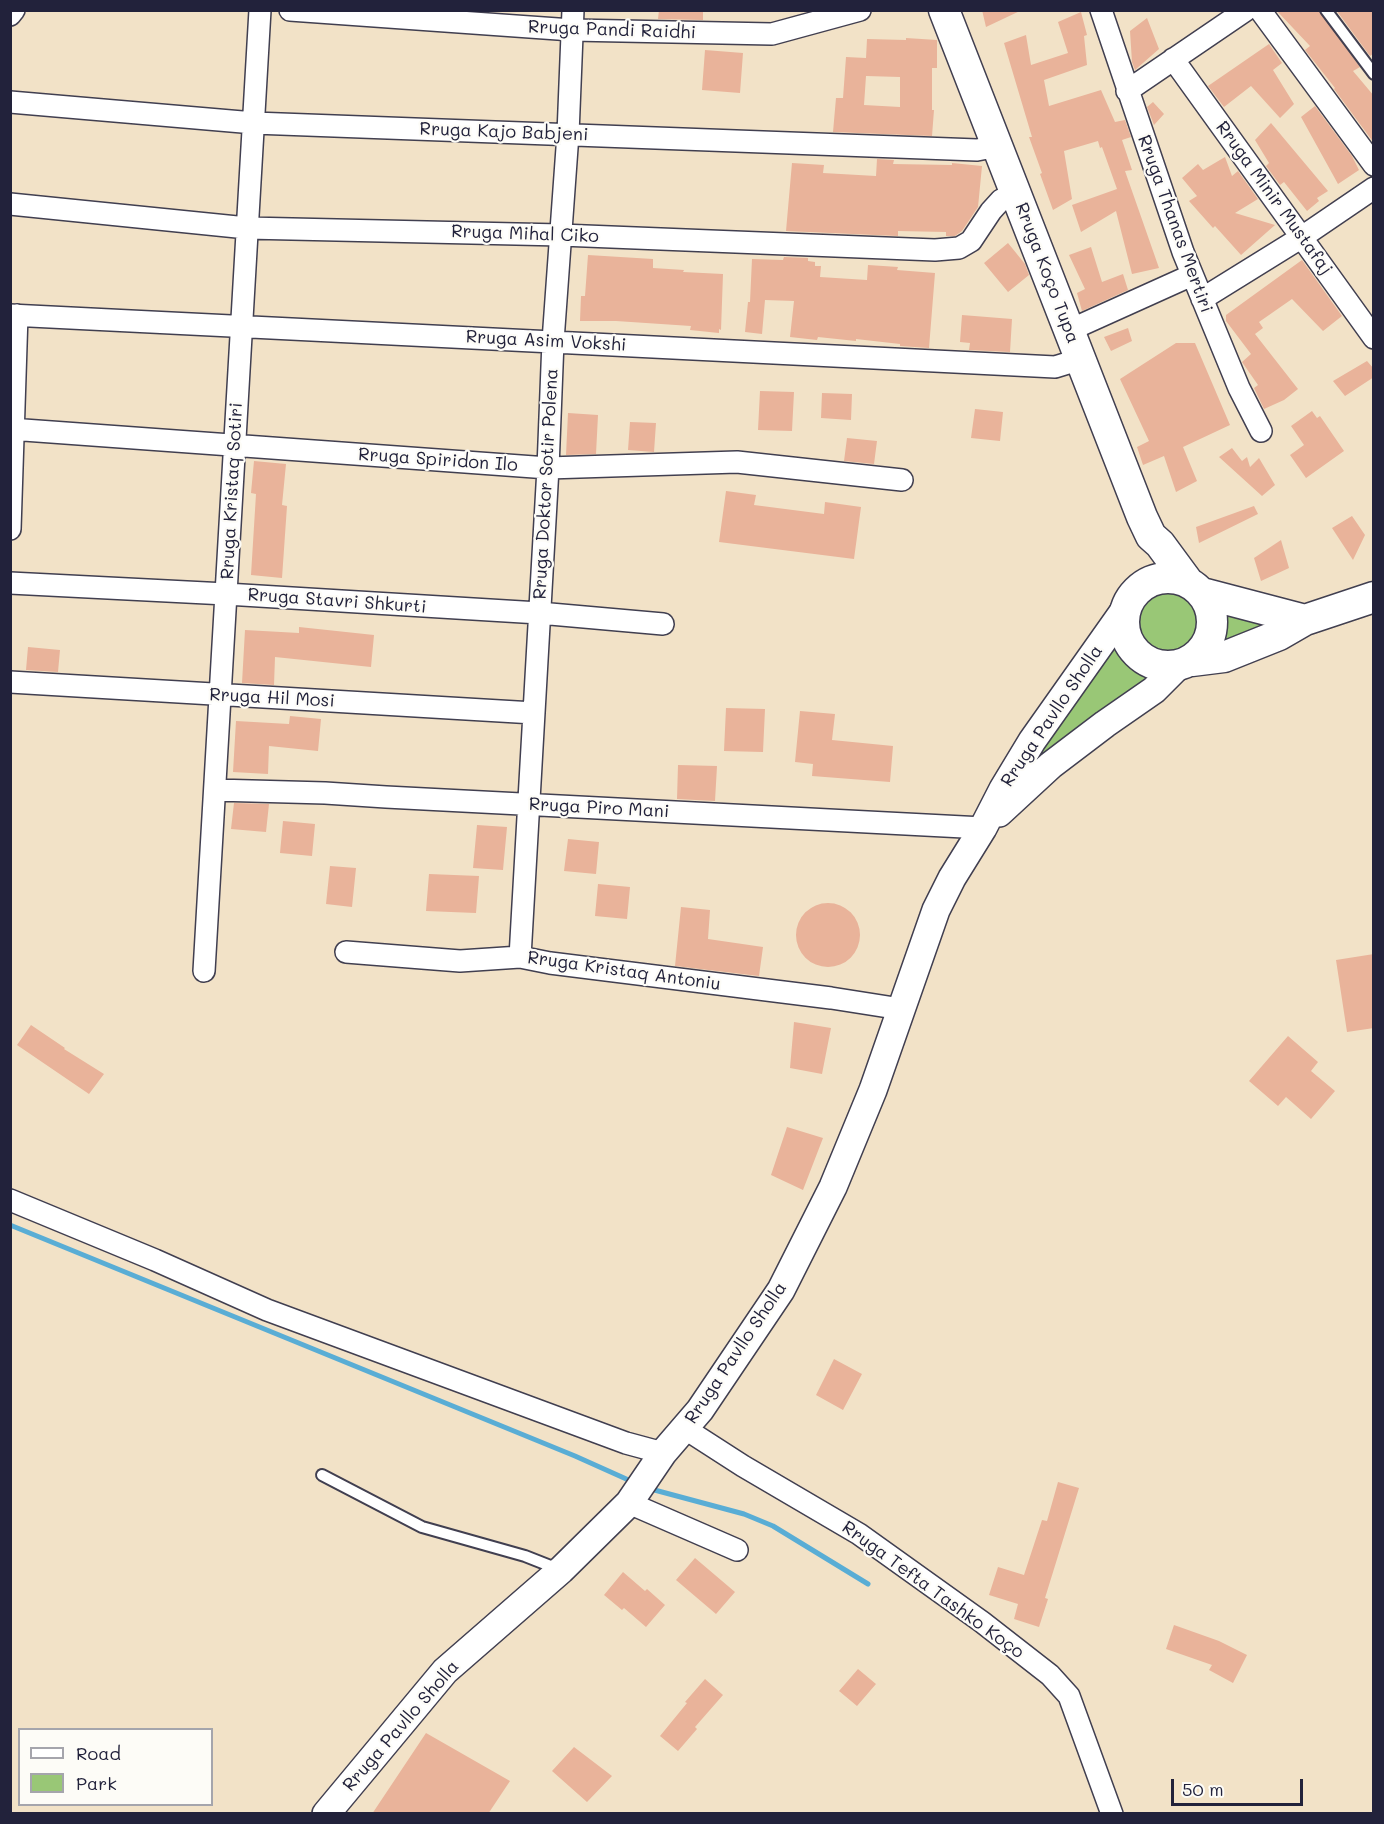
<!DOCTYPE html>
<meta charset="utf-8">
<style>
body{margin:0}
#map{position:relative;width:1384px;height:1824px;overflow:hidden;background:#f2e2c7;font-family:Mali,sans-serif}
canvas{display:block}
.frame{position:absolute;inset:0;border:12px solid #22223b;pointer-events:none}
.legend{position:absolute;left:18px;top:1728px;width:195px;height:78px;box-sizing:border-box;background:#fdfcf7;border:2px solid #a5a5ac;margin:0;padding:8px 10px;list-style:none;font-size:18px;color:#22223b}
.legend li{display:flex;align-items:center;gap:12px;height:30px}
.legend b{width:30px;border:2px solid #a5a5ac}
.scale{position:absolute;left:1171px;top:1779px;width:132px;height:27px;box-sizing:border-box;border:3px solid #22223b;border-top:0;padding-left:8px;font-size:18px;line-height:21px;white-space:nowrap;color:#22223b;-webkit-text-stroke:4px #fdfcf7;paint-order:stroke}
</style>
<div id="map">
<canvas width="1384" height="1824"></canvas>
<div class="frame"></div>
<ul class="legend">
<li><b style="height:8px;background:#fff"></b>Road</li>
<li><b style="height:16px;background:#99c776"></b>Park</li>
</ul>
<div class="scale">50 m</div>
</div>
<script>
const context = document.querySelector('canvas').getContext('2d');
context.lineJoin = 'round';
function fill(path, color) {
  context.fillStyle = color;
  context.fill(path, 'evenodd');
}
function shape(rows) {
  const path = new Path2D();
  for (const r of rows) {
    if (r.length === 3) {
      path.moveTo(r[0] + r[2], r[1]);
      path.arc(r[0], r[1], r[2], 0, 2 * Math.PI);
      continue;
    }
    path.moveTo(r[0], r[1]);
    for (let i = 2; i < r.length; i += 2) path.lineTo(r[i], r[i + 1]);
  }
  return path;
}
function stroke(path, color, width, dash) {
  context.strokeStyle = color;
  context.lineWidth = width;
  context.lineCap = dash ? 'butt' : 'round';
  context.setLineDash(dash || []);
  context.stroke(path);
}
function drawText(font, color, halo, rows, align = 'center') {
  context.font = font + ' Mali,sans-serif';
  context.lineWidth = 4.5;
  context.setLineDash([]);
  context.textBaseline = 'middle';
  context.strokeStyle = halo;
  context.fillStyle = color;
  for (const [text, x, y, turn = 0] of rows) {
    context.save();
    context.translate(x, y);
    context.rotate((+turn || 0) * Math.PI / 180);
    context.textAlign = isNaN(turn) ? turn : align;
    if (halo) context.strokeText(text, 0, 0);
    context.fillText(text, 0, 0);
    context.restore();
  }
}
const green = shape([
 [1167,624,32],
 [1217,606,1281,622,1218,645,1221,623],
 [1114,642,1120,656,1130,664,1140,669,1156,673,1036,759]
]);
const stream = shape([
 [10,1225,575,1456,633,1482],
 [647,1488,744,1514,773,1526,868,1584]
]);
const building = shape([
 [659,10,703,10,703,20,658,19],
 [982,10,1022,10,986,27],
 [1276,10,1319,10,1360,67,1353,71,1374,96,1374,143,1334,89,1335,88,1305,50,1310,46],
 [1336,10,1374,10,1374,53,1370,56],
 [1081,12,1087,35,1084,36,1087,65,1044,80,1049,106,1101,90,1115,122,1125,120,1131,137,1122,140,1132,170,1125,171,1159,268,1132,274,1116,211,1081,232,1072,205,1117,189,1102,147,1100,148,1098,141,1064,151,1072,199,1053,210,1040,174,1042,173,1029,137,1032,137,1004,43,1026,35,1031,65,1068,53,1058,22],
 [1147,18,1159,49,1135,70,1132,62,1130,31],
 [906,38,937,40,937,68,932,68,932,110,934,110,932,136,833,132,836,98,843,98,846,57,866,58,867,39,906,40],
 [866,76,900,77,900,107,864,105],
 [1269,44,1282,63,1273,70,1294,104,1280,118,1251,86,1224,107,1208,86],
 [705,50,743,53,740,93,702,90],
 [1153,102,1164,114,1154,125,1147,107],
 [1315,106,1352,156,1359,170,1338,184,1301,117],
 [1271,123,1328,191,1317,198,1319,201,1307,211,1284,182,1280,185,1266,166,1269,163,1255,140],
 [1225,157,1232,176,1238,171,1258,199,1235,213,1275,225,1241,255,1215,226,1213,228,1189,201,1197,196,1182,178,1198,164,1203,170],
 [877,159,894,160,893,164,952,165,952,163,982,166,978,207,962,231,955,236,946,236,946,232,898,231,898,236,786,231,792,163,824,165,823,173,876,176],
 [1008,243,1025,264,1029,275,1008,292,984,263],
 [1091,247,1102,282,1123,274,1128,290,1082,311,1077,293,1085,289,1069,255],
 [588,255,653,259,653,268,684,270,683,272,723,274,721,330,719,329,719,333,690,330,691,326,616,321,580,321,581,296,585,296],
 [784,257,808,258,808,261,815,262,815,266,821,266,820,277,867,280,868,265,898,267,897,270,935,273,929,348,900,346,900,344,856,339,856,341,818,337,817,340,790,337,794,301,765,300,762,334,745,332,748,302,750,302,752,259,783,260],
 [1302,260,1342,316,1323,331,1292,299,1259,322,1263,328,1255,334,1298,389,1284,400,1264,409,1254,388,1258,385,1242,362,1251,354,1226,321,1226,315],
 [962,315,1012,319,1010,352,969,350,970,343,960,342],
 [1128,328,1132,341,1111,351,1104,337],
 [1176,343,1195,343,1230,425,1183,447,1197,481,1176,492,1164,456,1143,465,1137,447,1149,441,1120,379],
 [1367,361,1374,369,1374,377,1345,396,1333,381],
 [760,391,794,392,792,431,758,430],
 [822,393,852,394,851,420,821,418],
 [975,409,1003,412,1000,441,971,438],
 [1312,411,1317,418,1320,416,1344,451,1306,478,1290,455,1304,445,1291,426],
 [568,413,598,415,596,454,566,455],
 [630,422,656,423,654,452,628,450],
 [847,438,877,441,874,464,844,461],
 [1232,448,1242,461,1247,457,1250,467,1259,458,1275,485,1262,496,1219,457],
 [254,461,286,464,282,505,287,506,282,578,251,575,256,494,251,493],
 [726,491,756,495,754,505,824,514,825,502,861,507,854,559,719,542],
 [1254,506,1258,514,1199,543,1196,527],
 [1352,516,1365,535,1353,560,1332,528],
 [1281,540,1289,568,1261,581,1254,558],
 [299,627,374,635,371,667,275,657,274,685,242,683,245,630,299,633],
 [28,647,60,650,58,672,26,670],
 [726,708,765,709,763,752,724,751],
 [800,711,835,714,832,740,893,746,890,782,812,776,813,764,795,762],
 [290,716,321,719,318,751,269,746,268,774,233,772,236,721,289,724],
 [678,765,717,766,715,801,677,799],
 [234,803,269,804,266,832,231,829],
 [283,821,315,824,312,856,280,853],
 [477,825,507,827,503,870,473,868],
 [568,839,599,842,596,874,564,871],
 [330,866,356,868,352,907,326,904],
 [429,874,479,876,476,913,426,911],
 [598,884,630,887,627,919,595,916],
 [828,935,32],
 [681,907,710,910,708,939,763,947,759,976,675,966],
 [1374,954,1374,1028,1347,1032,1336,960],
 [794,1022,831,1028,822,1074,790,1068],
 [31,1025,65,1048,64,1049,104,1074,89,1094,17,1045],
 [1288,1036,1318,1062,1311,1071,1335,1091,1311,1119,1286,1097,1278,1106,1249,1081],
 [787,1127,823,1138,803,1190,771,1175],
 [834,1359,862,1374,843,1410,816,1395],
 [1058,1482,1079,1488,1045,1598,1048,1599,1039,1627,1014,1619,1018,1604,989,1595,998,1567,1024,1575,1042,1520,1047,1521],
 [695,1558,735,1592,716,1614,676,1580],
 [623,1572,645,1591,647,1589,665,1605,646,1627,624,1608,622,1610,604,1595],
 [1174,1625,1219,1641,1247,1655,1233,1683,1209,1670,1212,1665,1166,1649],
 [858,1669,876,1684,857,1706,839,1691],
 [705,1679,723,1695,695,1727,697,1729,678,1751,660,1736,687,1703,685,1702],
 [426,1733,510,1781,488,1814,372,1814],
 [574,1747,612,1776,587,1802,552,1771]
]);
const service = shape([
 [1326,10,1374,74],
 [322,1475,422,1527,525,1556,558,1569]
]);
const minor = shape([
 [290,10,572,30,772,34,860,10],
 [1101,10,1183,252,1239,388,1261,431],
 [1260,10,1374,165],
 [10,15,14,10],
 [1173,59,1374,338],
 [1127,91,1246,10],
 [10,102,254,123,977,150,998,146],
 [10,204,247,228,561,235,935,250,959,248,971,241,991,211,1001,200,1016,193],
 [1202,299,1302,237,1374,188],
 [10,315,1055,367,1081,359],
 [1070,330,1192,275],
 [10,429,548,468,737,462,902,480],
 [10,529,17,315],
 [10,583,226,594,539,613,663,624],
 [10,682,534,713],
 [215,790,325,793,386,797,983,828],
 [346,952,460,961,520,957,550,963,831,998,901,1009],
 [520,957,548,468,553,341,568,134,573,10],
 [204,971,260,10],
 [10,1200,155,1260,267,1310,626,1443,663,1453],
 [684,1428,743,1466,859,1534,982,1622,1050,1675,1069,1696,1112,1814],
 [629,1503,737,1550]
]);
const tertiary = shape([
 [999,813,1051,765,1105,724,1154,690,1177,667],
 [326,1814,445,1671,561,1570,629,1503,663,1453,700,1410,781,1290,833,1187,873,1090,936,910,952,878,983,828,1003,789,1032,741,1126,608]
]);
const secondary = shape([
 [944,10,1142,517,1151,536,1160,544,1188,582],
 [1168,622,44],
 [1202,593,1305,620],
 [1192,661,1224,657,1279,635,1305,620,1374,597]
]);
const streetNames = [
 ["Rruga Pandi Raidhi",612,30,2],
 ["Rruga Kajo Babjeni",504,132,2],
 ["Rruga Minir Mustafaj",1274,198,54],
 ["Rruga Thanas Mertiri",1175,224,70],
 ["Rruga Mihal Ciko",525,234,2],
 ["Rruga Koço Tupa",1047,273,69],
 ["Rruga Asim Vokshi",546,341,3],
 ["Rruga Spiridon Ilo",438,460,4],
 ["Rruga Doktor Sotir Polena",546,484,-87],
 ["Rruga Kristaq Sotiri",232,491,-87],
 ["Rruga Stavri Shkurti",337,601,4],
 ["Rruga Hil Mosi",272,698,3],
 ["Rruga Pavllo Sholla",1052,716,-56],
 ["Rruga Piro Mani",599,808,3],
 ["Rruga Kristaq Antoniu",624,971,8],
 ["Rruga Pavllo Sholla",736,1353,-56],
 ["Rruga Tefta Tashko Koço",933,1590,36],
 ["Rruga Pavllo Sholla",401,1726,-49]
];
fill(green, '#99c776');
stroke(stream, '#59add5', 5);
fill(building, '#e9b39a');
stroke(service, '#413f50', 14);
stroke(minor, '#413f50', 24);
stroke(tertiary, '#413f50', 30);
stroke(secondary, '#413f50', 33);
stroke(service, '#fff', 10);
stroke(minor, '#fff', 21);
stroke(tertiary, '#fff', 27);
stroke(secondary, '#fff', 30);
drawText('18px', '#22223b', '#fdfcf7', streetNames);
</script>
